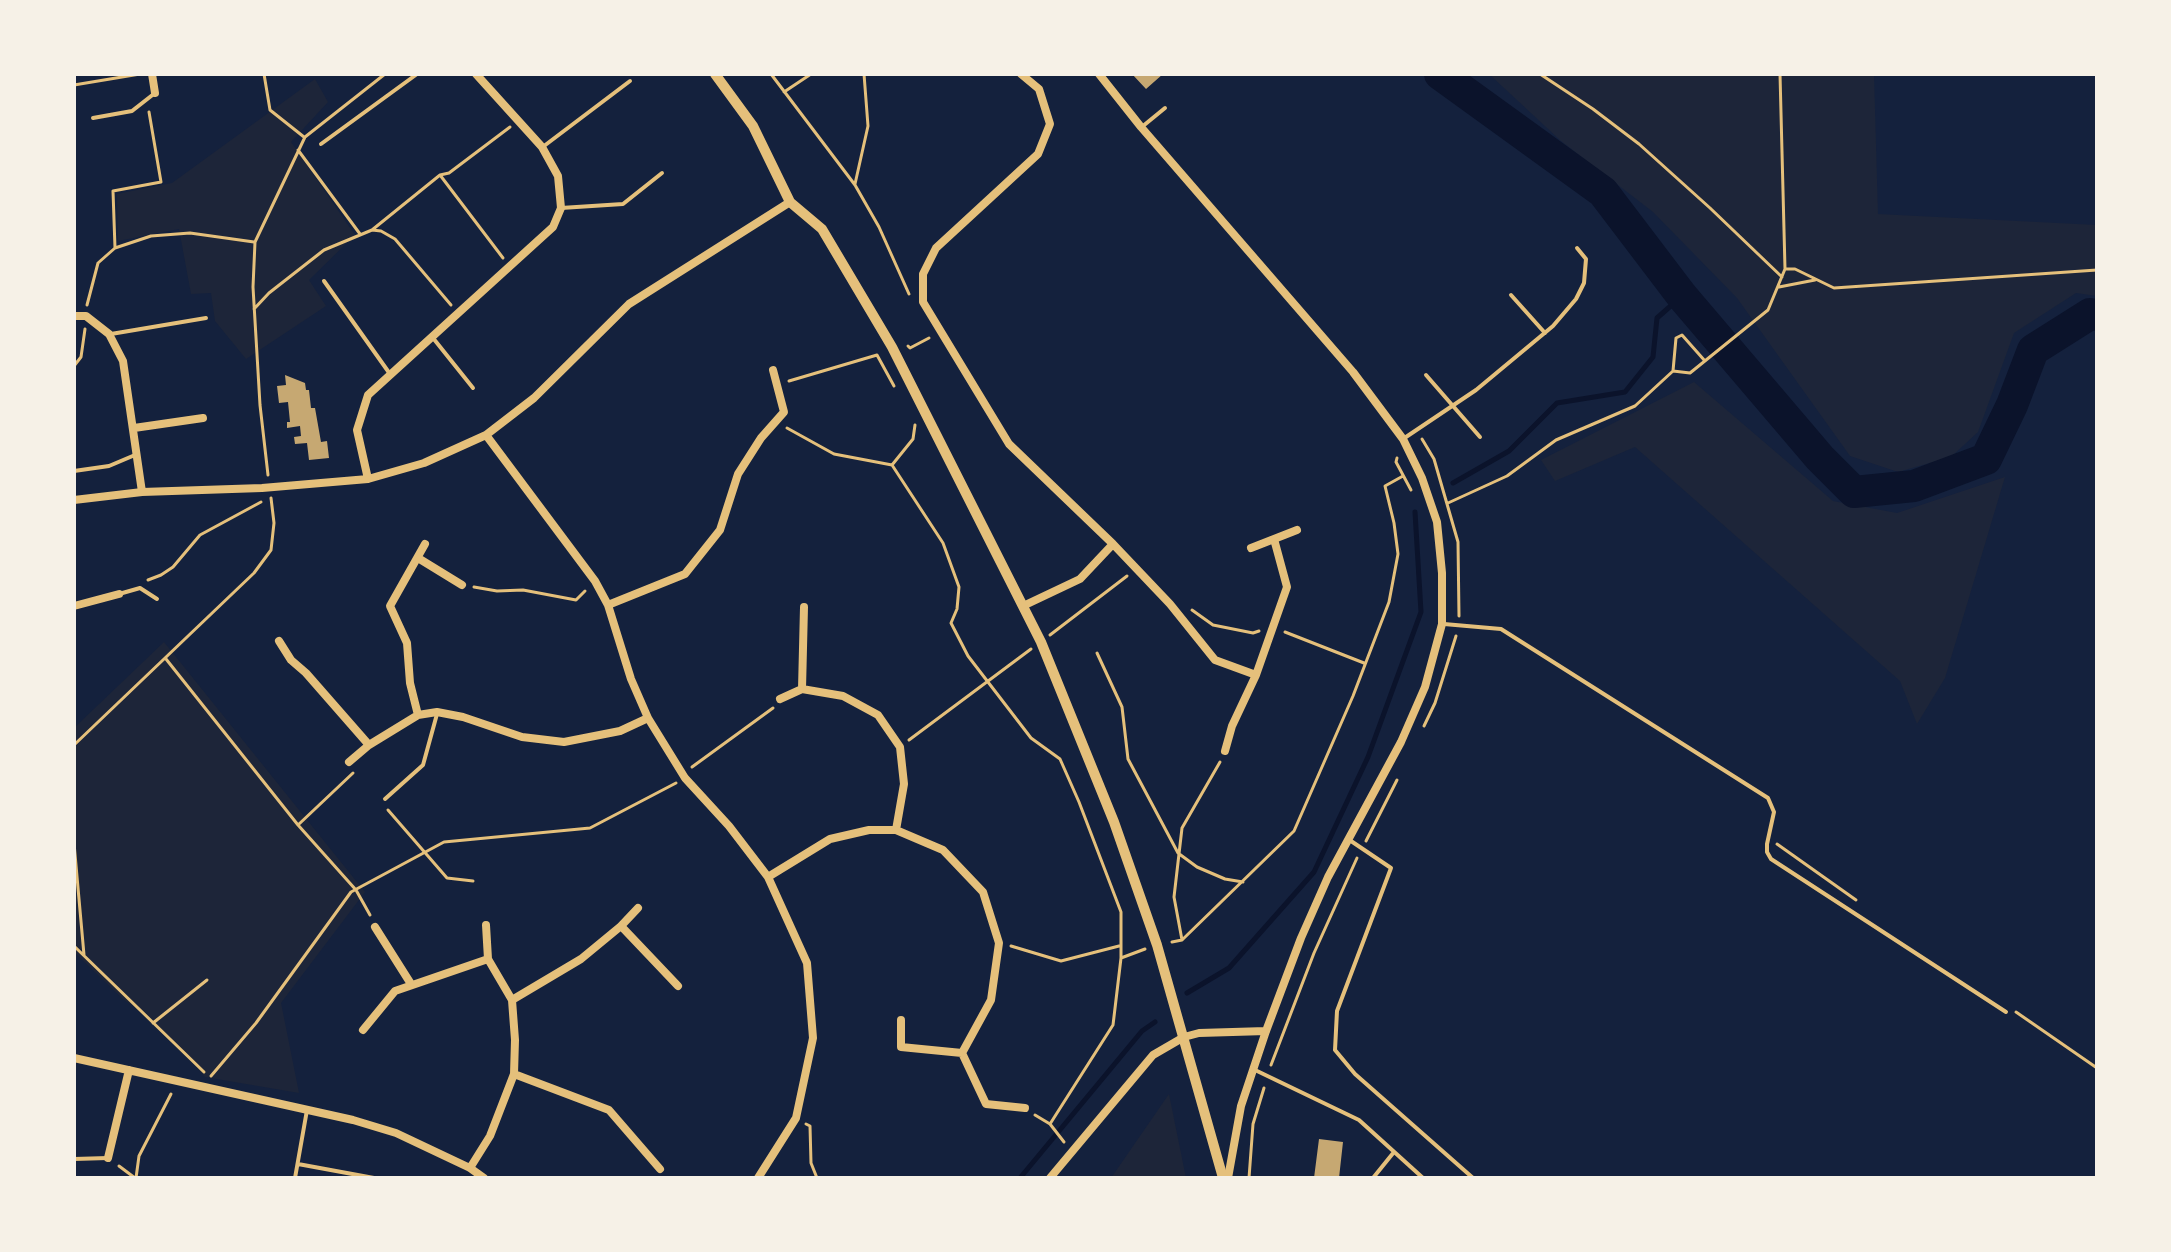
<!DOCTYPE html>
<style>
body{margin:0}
#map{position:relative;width:2171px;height:1252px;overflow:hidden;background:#14213d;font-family:"Alegreya Sans",sans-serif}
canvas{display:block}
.frame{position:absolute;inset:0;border:76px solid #f6f1e7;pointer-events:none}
</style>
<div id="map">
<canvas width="2171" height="1252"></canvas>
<div class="frame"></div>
</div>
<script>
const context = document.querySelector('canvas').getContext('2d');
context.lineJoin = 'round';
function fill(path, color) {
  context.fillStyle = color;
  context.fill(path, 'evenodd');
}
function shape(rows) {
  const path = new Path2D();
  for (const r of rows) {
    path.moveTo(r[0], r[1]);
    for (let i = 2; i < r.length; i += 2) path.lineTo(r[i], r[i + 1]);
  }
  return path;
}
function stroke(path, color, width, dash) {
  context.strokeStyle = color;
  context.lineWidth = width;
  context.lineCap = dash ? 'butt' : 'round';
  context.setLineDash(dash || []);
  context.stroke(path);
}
const green = shape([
 [1489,74,1874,74,1878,214,2097,225,2097,296,2076,293,2014,333,1978,432,1951,457,1898,472,1850,456,1737,298,1653,212,1561,141],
 [315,79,328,102,291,142,355,235,309,280,326,306,246,359,215,321,211,293,191,294,179,229,118,241,117,194,172,183],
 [1694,382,1833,501,1897,513,2005,477,1945,678,1917,724,1900,681,1635,447,1555,481,1541,460],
 [164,642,365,892,281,1003,299,1093,205,1077,156,1023,123,999,74,952,74,728],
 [1169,1094,1186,1178,1111,1178]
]);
const stream = shape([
 [1453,483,1509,451,1557,403,1625,392,1653,357,1657,318,1682,296],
 [1187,993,1229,968,1314,872,1368,757,1421,612,1415,512],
 [1020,1178,1142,1031,1155,1022]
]);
const river = shape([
 [1440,74,1603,192,1682,296,1820,458,1854,492,1914,486,1986,459,2012,405,2033,350,2090,314,2097,315]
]);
const building = shape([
 [1132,74,1163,74,1146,89],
 [285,375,305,383,306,390,309,390,311,408,315,408,321,442,327,441,329,458,309,460,307,443,295,444,294,437,301,436,300,426,287,428,287,422,290,422,288,402,279,403,277,386,286,385],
 [1319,1139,1343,1142,1339,1178,1314,1178]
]);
const path = shape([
 [264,74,270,110,304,137],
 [771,74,855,185,879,227,909,294],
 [1540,74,1593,109,1639,144,1710,208,1782,277],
 [74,85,140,74],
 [784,92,811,74],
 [298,150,360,234],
 [440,175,503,258],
 [855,184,868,126,864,74],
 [372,230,381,231,395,239,451,305],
 [115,248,113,191,161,182,149,112],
 [1785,269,1795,269,1834,288,2097,270],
 [1779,287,1815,280],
 [87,305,98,263,115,248,151,236,190,233,254,242],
 [254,309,269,293,324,250,372,230,440,175,449,173,510,127],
 [908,346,910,348,929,338],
 [74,366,81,357,85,329],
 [1673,371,1676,338,1682,335,1705,361],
 [789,381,877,355,894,386],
 [787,428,834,454,892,465,943,543,959,587,957,609,951,623,968,656,1031,738,1060,759,1079,802,1121,912,1121,958],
 [1422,439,1434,459,1458,542,1459,616],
 [1397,458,1396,462,1411,490],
 [892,465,913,439,915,425],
 [268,475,260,405,253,287,255,242,305,137,385,74],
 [1448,503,1507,476,1556,440,1635,406,1673,371,1690,373,1768,310,1785,269,1780,74],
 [148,580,161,575,173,567,200,535,261,502],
 [474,587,497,591,523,590,576,600,585,591],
 [1192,610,1213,625,1253,633,1259,631],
 [1285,632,1364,663],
 [1050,635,1127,576],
 [1097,653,1122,707,1128,759,1178,853,1197,867,1225,879,1243,882],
 [166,659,298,825,356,890,370,915],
 [1424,726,1435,703,1456,636],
 [909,740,1031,649],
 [74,745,254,573,271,550,274,523,271,498],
 [692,767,773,708],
 [388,810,447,878,473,881],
 [298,825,353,773],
 [1366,841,1397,780],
 [74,843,84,955],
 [1777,844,1856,900],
 [1182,940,1294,831,1353,696,1389,602,1398,554,1394,523,1385,486,1403,476],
 [1172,942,1182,940,1174,897,1182,828,1220,762],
 [74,946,204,1072],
 [1011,946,1061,961,1119,946],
 [2016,1012,2097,1068],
 [153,1023,207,980],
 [1271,1065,1314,953,1357,858],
 [211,1076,256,1023,351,892,444,842,590,828,676,783],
 [1035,1115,1050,1124,1064,1142],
 [806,1124,810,1126,811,1163,817,1178],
 [1050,1124,1113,1025,1121,958,1145,949],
 [119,1166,135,1178],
 [136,1178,139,1156,171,1094],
 [1249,1178,1253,1124,1264,1088]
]);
const service = shape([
 [93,118,132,111,155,93],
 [1143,126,1165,108],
 [321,144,417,74],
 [544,146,630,81],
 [561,208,623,204,662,173],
 [324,281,390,374],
 [1511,295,1545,333],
 [111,334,206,318],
 [433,338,473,388],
 [1426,375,1480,437],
 [1403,439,1476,390,1553,326,1576,299,1584,283,1586,259,1577,248],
 [74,471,109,466,135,455],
 [119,594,140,588,157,599],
 [1444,624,1501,629,1768,798,1774,812,1767,844,1767,852,1771,859,2006,1012],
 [385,799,423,765,437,714],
 [1348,839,1391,868,1337,1011,1335,1050,1355,1074,1473,1178],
 [1255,1070,1359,1120,1423,1178],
 [74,1159,108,1158],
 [298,1164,374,1178],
 [295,1178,307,1110],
 [1373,1178,1394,1152]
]);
const minor = shape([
 [152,74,155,93],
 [1021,74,1039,89,1050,124,1038,154,936,248,923,274,923,302,1009,444,1113,544,1170,604,1215,660,1256,675,1287,587,1274,539],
 [1099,74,1141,127,1353,372,1403,439,1422,478,1437,522,1442,573,1442,624,1425,687,1401,742,1328,877,1301,938,1266,1031,1241,1106,1228,1178],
 [74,316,86,316,109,334,123,361,142,492],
 [134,428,203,418],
 [486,435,595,581,608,605,631,679,648,718,685,778,729,826,768,877,807,963,813,1038,796,1118,758,1178],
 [368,479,357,430,368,395,553,227,561,208,558,176,542,147,476,74],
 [74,500,142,492,262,488,368,479,424,463,486,435,534,398,629,304,790,202],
 [1251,548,1297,530],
 [418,558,462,585],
 [608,605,685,574,720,530,738,474,761,438,784,412,773,370],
 [74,606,119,594],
 [1023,606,1080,579,1113,544],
 [804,607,802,689,843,696,878,715,900,747,904,784,896,830],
 [279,641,291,660,306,673,369,745,418,715,437,712,463,717,522,737,564,742,620,731,648,718],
 [780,699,802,689],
 [418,715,410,683,407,643,390,606,425,544],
 [1225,751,1232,726,1256,675],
 [349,762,369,745],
 [768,877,830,839,869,830,896,830,943,850,983,892,999,943,991,1000,962,1053,986,1104,1025,1108],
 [486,925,488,959],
 [621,926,678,986],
 [375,927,411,984],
 [512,1000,581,959,621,926,638,908],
 [901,1020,901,1047,962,1053],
 [363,1030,395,991,488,959,512,1000,515,1040,514,1074,490,1136,470,1168],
 [74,1058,353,1120,396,1133,470,1168,484,1178],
 [514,1074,609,1110,660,1169],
 [108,1158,129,1070],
 [1050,1178,1153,1055,1184,1037,1199,1033,1266,1031]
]);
const tertiary = shape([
 [715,74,753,126,790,202,822,229,892,347,1041,642,1114,822,1157,945,1223,1178]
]);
fill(green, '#1d2539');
stroke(stream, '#0b132b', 5);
stroke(river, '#0b132b', 32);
fill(building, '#c6a872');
stroke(path, '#e5c07b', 3);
stroke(service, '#e5c07b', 4);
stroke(minor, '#e5c07b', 8);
stroke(tertiary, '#e5c07b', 10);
</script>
